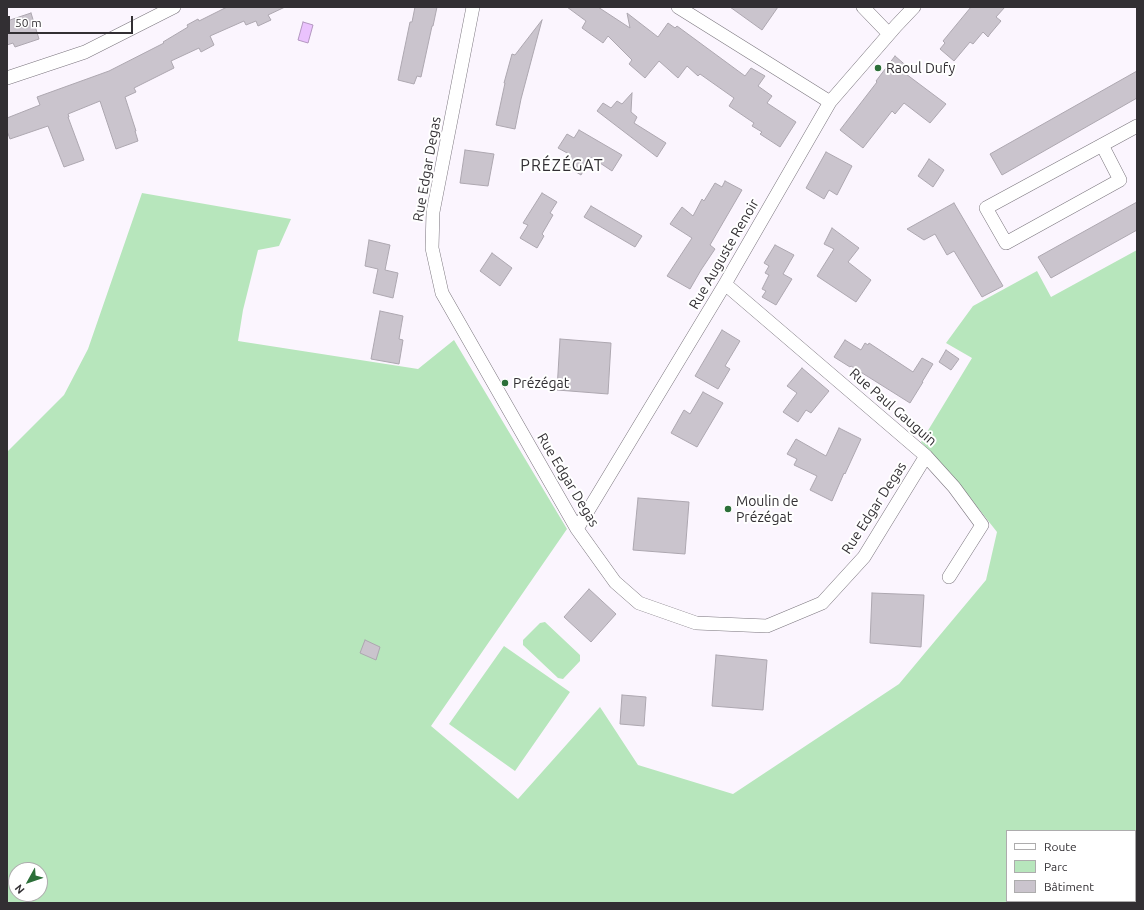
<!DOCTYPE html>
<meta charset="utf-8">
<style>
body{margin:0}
#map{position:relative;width:1144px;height:910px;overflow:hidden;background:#fbf5fe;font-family:Ubuntu,sans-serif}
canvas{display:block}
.frame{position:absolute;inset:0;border:8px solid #322f33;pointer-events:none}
.legend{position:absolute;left:1006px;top:830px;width:130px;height:72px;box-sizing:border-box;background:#fff;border:1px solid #adacad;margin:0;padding:5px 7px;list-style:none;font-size:12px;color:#322f33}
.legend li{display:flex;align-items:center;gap:8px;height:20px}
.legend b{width:20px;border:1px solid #adacad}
.north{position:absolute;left:8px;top:862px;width:40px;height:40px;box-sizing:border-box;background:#fff;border:1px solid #adacad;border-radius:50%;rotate:230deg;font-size:11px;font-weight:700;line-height:16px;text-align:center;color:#322f33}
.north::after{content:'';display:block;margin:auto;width:14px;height:18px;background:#2c6f39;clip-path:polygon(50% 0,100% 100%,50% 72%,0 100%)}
.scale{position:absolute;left:8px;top:16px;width:125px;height:18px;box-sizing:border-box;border:2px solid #322f33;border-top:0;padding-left:5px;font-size:12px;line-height:14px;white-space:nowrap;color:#322f33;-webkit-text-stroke:3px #fff;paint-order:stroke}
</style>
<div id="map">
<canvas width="1144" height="910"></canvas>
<div class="frame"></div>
<ul class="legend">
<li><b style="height:5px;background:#fff"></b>Route</li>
<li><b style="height:11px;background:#b7e6bc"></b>Parc</li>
<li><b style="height:11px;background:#cac4cd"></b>Bâtiment</li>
</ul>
<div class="north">N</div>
<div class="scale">50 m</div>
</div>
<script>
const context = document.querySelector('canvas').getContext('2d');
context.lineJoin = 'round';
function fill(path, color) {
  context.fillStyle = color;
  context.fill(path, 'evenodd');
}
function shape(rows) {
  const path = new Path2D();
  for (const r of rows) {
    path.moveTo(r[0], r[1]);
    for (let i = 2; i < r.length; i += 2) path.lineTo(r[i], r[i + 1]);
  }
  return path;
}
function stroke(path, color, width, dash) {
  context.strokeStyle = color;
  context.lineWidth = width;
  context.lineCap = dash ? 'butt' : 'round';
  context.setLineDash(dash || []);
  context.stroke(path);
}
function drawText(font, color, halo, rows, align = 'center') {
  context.font = font + ' Ubuntu,sans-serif';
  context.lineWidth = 4;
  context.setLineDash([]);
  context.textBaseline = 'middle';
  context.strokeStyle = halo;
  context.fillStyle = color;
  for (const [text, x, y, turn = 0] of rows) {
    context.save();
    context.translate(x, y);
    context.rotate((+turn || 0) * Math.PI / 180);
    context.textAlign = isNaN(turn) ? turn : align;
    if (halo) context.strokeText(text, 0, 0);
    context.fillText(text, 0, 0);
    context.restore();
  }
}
const green = shape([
 [142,193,291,219,279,246,258,250,243,310,238,341,418,369,454,340,567,529,431,726,518,799,600,707,638,765,733,794,899,684,986,580,997,532,982,513,955,478,921,442,972,358,946,343,973,306,1037,271,1051,297,1137,250,1137,903,7,903,7,452,64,395,88,349],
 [1007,831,1135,831,1135,901,1007,901],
 [16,870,40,870,40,894,16,894],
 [545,622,580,655,580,661,563,679,558,678,523,645,523,640,540,623],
 [504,646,570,692,515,771,449,724]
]);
const water = shape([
 [303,22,313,25,308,43,298,40,303,22]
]);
const building = shape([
 [227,7,285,7,268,15,271,20,258,26,256,21,246,25,244,21,210,36,214,45,201,52,199,48,171,61,174,68,134,88,136,92,125,97,136,131,135,131,138,141,116,149,100,101,68,114,69,117,68,117,84,160,64,167,48,126,10,139,7,131,7,118,40,105,37,97,109,71,164,43,163,42,188,27,187,25,198,19,199,21,227,7],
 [415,7,437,7,433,26,432,26,421,77,417,76,414,84,398,80,410,22,412,22,415,7],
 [567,7,598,7,630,28,627,13,658,37,668,23,675,28,677,26,745,76,751,68,765,76,758,86,772,96,767,103,796,122,780,147,760,134,762,132,752,126,754,123,729,106,734,98,700,74,698,76,687,66,678,78,659,61,645,78,629,64,632,60,608,36,603,43,582,28,586,21,567,7],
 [730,7,778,7,762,30,730,7],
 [971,7,1005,7,996,17,1001,21,990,34,988,37,983,32,973,44,970,42,954,61,940,49,945,43,943,41,971,7],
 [31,13,39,39,15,47,13,43,7,45,7,21,31,13],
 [542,20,521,99,515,129,496,125,505,83,504,83,512,54,515,55,542,20],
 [895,56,910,69,906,74,946,104,930,123,904,103,895,114,892,111,863,148,840,130,877,82,876,81,895,56],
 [1137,71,1137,98,1002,175,990,154,1137,71],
 [632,93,631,112,637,117,634,123,666,143,657,157,597,111,603,103,611,108,617,101,622,104,632,93],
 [579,130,622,155,612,171,591,157,581,175,563,164,569,154,558,148,567,134,574,138,579,130],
 [465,150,494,154,488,186,460,183,465,150],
 [826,152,852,166,837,195,829,190,824,199,806,188,826,152],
 [929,159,944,170,933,187,918,176,929,159],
 [725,181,742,190,710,245,715,249,701,270,690,289,667,276,692,238,670,224,682,207,693,216,702,199,704,201,715,183,722,187,725,181],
 [542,193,557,202,550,213,553,215,542,234,544,236,537,248,520,238,528,225,523,223,542,193],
 [1137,202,1137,230,1051,278,1038,257,1137,202],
 [954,203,1003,286,982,297,954,251,947,255,935,234,924,240,907,229,954,203],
 [591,206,642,236,635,247,584,217,591,206],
 [832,228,859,248,848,262,871,280,856,302,817,276,834,249,824,244,832,228],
 [369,240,390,245,385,270,398,273,393,298,373,293,378,269,365,266,369,240],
 [775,245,794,255,783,274,792,279,776,305,762,297,766,291,762,289,769,275,765,273,769,266,764,263,775,245],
 [492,253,512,268,500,286,480,271,492,253],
 [380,311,403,316,399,339,403,340,399,364,371,359,380,311],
 [722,330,740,341,725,366,730,369,718,389,695,376,722,330],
 [560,339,611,343,608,394,557,390,560,339],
 [845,340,861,350,865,343,868,345,869,343,913,372,922,358,933,364,922,382,923,382,910,403,851,366,850,367,834,357,845,340],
 [946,350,959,359,951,370,939,362,946,350],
 [802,368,829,391,811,413,806,410,798,422,783,412,797,393,787,386,802,368],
 [703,392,723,403,697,447,671,433,684,410,690,414,703,392],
 [839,428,861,439,845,474,844,473,832,501,810,490,817,476,794,465,797,459,787,454,796,439,826,456,839,428],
 [638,498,689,502,685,554,633,550,638,498],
 [589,589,616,614,591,642,564,617,589,589],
 [872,593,924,595,921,647,870,643,872,593],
 [365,640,380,647,376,660,360,653,365,640],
 [716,655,767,660,763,710,712,706,716,655],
 [622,695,646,697,644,726,620,724,622,695]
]);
const minor = shape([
 [473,7,433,212,432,248,442,293,577,529,615,582,639,603,696,623,767,626,822,603,864,557,926,456],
 [678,7,830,102],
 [863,7,889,34],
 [7,78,85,52,174,7],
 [1102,145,1120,180,1006,243,986,208,1137,126],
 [725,284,926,456,954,487,982,525,949,577],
 [577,529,725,284,830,102,896,26,914,7]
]);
const markers = [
 [878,68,4,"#2c6f39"],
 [505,383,4,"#2c6f39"],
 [728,509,4,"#2c6f39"]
];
const poiNames = [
 ["Raoul Dufy",886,68],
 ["Prézégat",513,383],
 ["Moulin de",736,501],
 ["Prézégat",736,517]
];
const streetNames = [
 ["Rue Edgar Degas",427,169,-80],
 ["Rue Auguste Renoir",724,254,-60],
 ["Rue Paul Gauguin",893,407,41],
 ["Rue Edgar Degas",568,480,59],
 ["Rue Edgar Degas",874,508,-57]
];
const quarterNames = [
 ["PRÉZÉGAT",562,166]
];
fill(green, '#b7e6bc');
fill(water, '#eac2fd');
stroke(water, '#b396c0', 1);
fill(building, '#cac4cd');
stroke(building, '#ada7b0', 1);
stroke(minor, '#7a757d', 14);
stroke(minor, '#fff', 13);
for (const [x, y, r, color] of markers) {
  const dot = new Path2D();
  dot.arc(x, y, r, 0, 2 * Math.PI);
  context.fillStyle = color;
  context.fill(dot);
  stroke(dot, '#fff', 1.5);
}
drawText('14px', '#322f33', '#fff', poiNames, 'left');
drawText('14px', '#322f33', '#fff', streetNames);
context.letterSpacing = '1px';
drawText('16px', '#322f33', '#fff', quarterNames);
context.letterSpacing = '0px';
</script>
